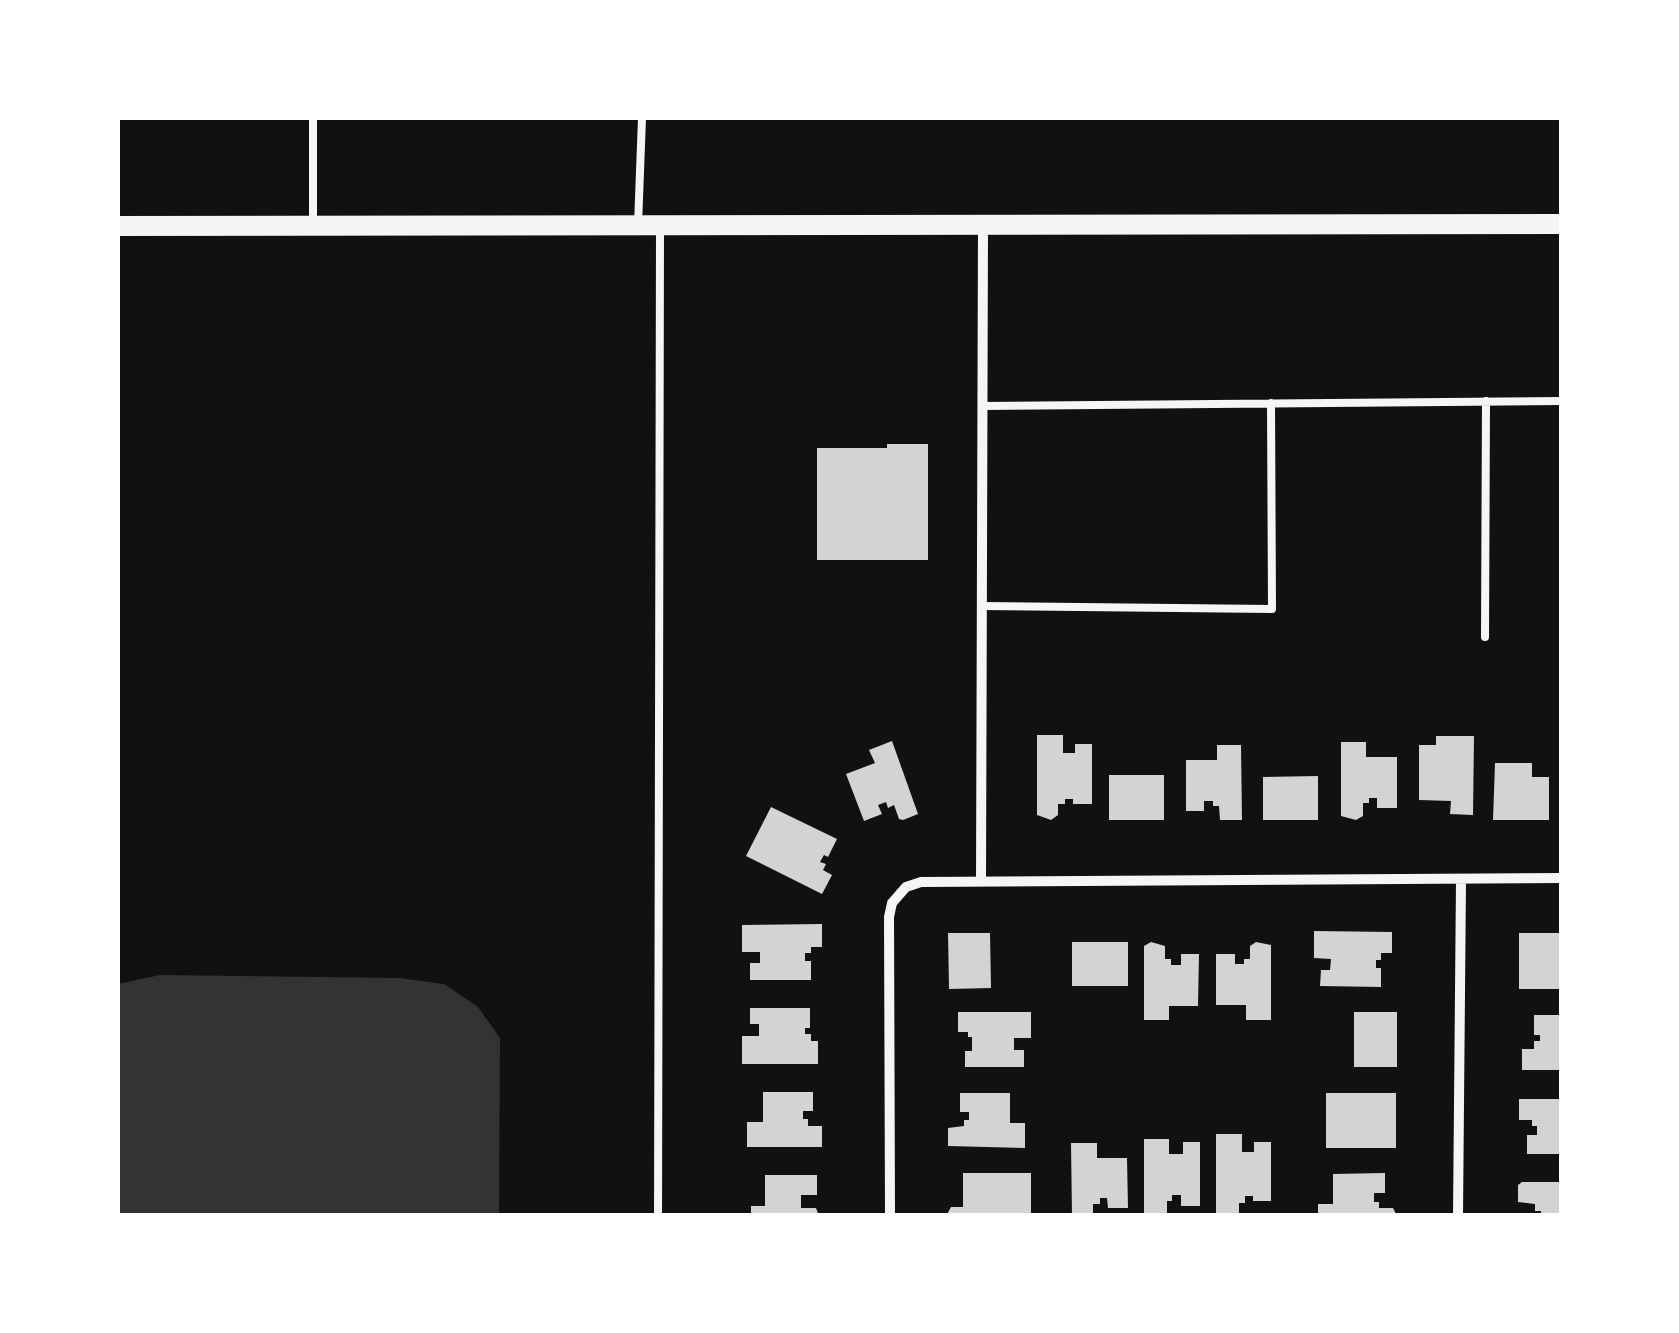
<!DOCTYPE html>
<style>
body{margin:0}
#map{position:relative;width:1679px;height:1333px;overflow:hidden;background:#111;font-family:"Nunito Sans",sans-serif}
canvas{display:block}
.frame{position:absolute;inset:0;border:120px solid #fff;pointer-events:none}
</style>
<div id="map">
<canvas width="1679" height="1333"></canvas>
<div class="frame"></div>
</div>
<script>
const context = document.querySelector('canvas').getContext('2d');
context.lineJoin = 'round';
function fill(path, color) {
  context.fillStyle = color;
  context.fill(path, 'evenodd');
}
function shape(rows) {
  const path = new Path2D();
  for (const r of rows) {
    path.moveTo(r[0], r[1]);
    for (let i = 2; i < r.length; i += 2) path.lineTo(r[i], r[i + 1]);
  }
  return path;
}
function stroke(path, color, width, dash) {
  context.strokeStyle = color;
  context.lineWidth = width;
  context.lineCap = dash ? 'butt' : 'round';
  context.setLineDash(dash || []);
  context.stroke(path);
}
const water = shape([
 [160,975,399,978,444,984,478,1007,500,1038,499,1215,118,1215,118,984]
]);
const building = shape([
 [887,444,928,444,928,560,817,560,817,448,887,448],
 [1037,735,1063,735,1063,753,1075,753,1075,744,1092,744,1092,804,1073,804,1073,799,1065,799,1065,804,1058,804,1058,815,1051,820,1037,815],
 [1436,736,1474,736,1473,815,1450,814,1451,801,1419,800,1419,745,1436,745],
 [892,741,918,814,903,820,899,819,894,805,888,808,886,802,878,805,882,814,864,821,846,774,875,763,869,750],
 [1341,742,1366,742,1366,757,1397,757,1397,808,1377,808,1377,798,1369,798,1369,803,1363,803,1363,816,1356,820,1341,816],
 [1217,745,1241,745,1242,820,1220,820,1219,806,1213,806,1213,801,1204,801,1204,811,1186,811,1186,760,1217,760],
 [1495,763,1532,763,1532,777,1549,777,1549,820,1493,820],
 [1109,775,1164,775,1164,820,1109,820],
 [1318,776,1318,820,1263,820,1263,777],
 [771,807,837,839,828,857,824,855,820,862,826,864,823,870,832,875,822,894,746,856],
 [822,924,822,947,811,947,811,953,805,953,805,961,811,961,811,980,750,980,750,963,760,963,760,952,742,952,742,925],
 [1314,931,1392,932,1392,953,1381,953,1381,960,1376,960,1376,968,1381,968,1381,987,1320,986,1321,970,1330,970,1331,959,1314,958],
 [948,933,990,933,991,988,949,989],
 [1519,933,1561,933,1561,989,1519,989],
 [1072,942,1128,942,1128,986,1072,986],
 [1151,942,1165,946,1165,959,1171,959,1171,965,1181,965,1181,954,1199,954,1198,1006,1169,1006,1169,1020,1144,1020,1144,946],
 [1256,942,1271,945,1271,1020,1246,1020,1246,1005,1216,1005,1216,954,1235,954,1235,964,1244,964,1244,959,1250,959,1250,946],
 [750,1008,810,1008,810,1028,805,1028,805,1034,811,1034,811,1041,818,1041,818,1064,742,1064,742,1036,759,1036,759,1024,750,1024],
 [958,1012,1031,1012,1031,1038,1014,1038,1014,1050,1024,1050,1024,1067,965,1067,965,1051,972,1051,972,1037,968,1037,968,1032,958,1032],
 [1354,1012,1397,1012,1397,1067,1354,1067],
 [1534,1015,1562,1015,1562,1070,1522,1070,1522,1049,1534,1049,1534,1041,1540,1041,1540,1035,1534,1035],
 [763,1092,813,1092,813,1111,803,1111,803,1119,808,1119,808,1126,822,1126,822,1147,747,1147,747,1122,763,1122],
 [960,1093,1010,1093,1010,1123,1025,1123,1025,1148,948,1146,948,1128,964,1126,964,1120,969,1120,969,1112,960,1112],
 [1326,1093,1396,1093,1396,1148,1326,1148],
 [1519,1099,1562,1099,1562,1154,1527,1154,1527,1135,1537,1135,1537,1126,1532,1126,1532,1120,1519,1120],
 [1216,1134,1242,1134,1242,1152,1254,1152,1254,1142,1271,1142,1271,1201,1253,1201,1253,1196,1245,1196,1245,1203,1239,1203,1239,1213,1216,1213],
 [1144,1139,1169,1139,1169,1154,1183,1154,1183,1142,1200,1142,1200,1206,1181,1206,1181,1195,1172,1195,1172,1201,1167,1201,1167,1214,1144,1214],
 [1071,1143,1097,1143,1097,1158,1127,1158,1128,1208,1108,1208,1107,1198,1100,1198,1100,1204,1093,1204,1093,1216,1072,1216],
 [963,1173,1031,1173,1031,1216,946,1216,951,1207,963,1207],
 [1385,1173,1385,1193,1374,1193,1374,1202,1379,1202,1379,1208,1393,1208,1397,1216,1318,1216,1318,1204,1333,1204,1333,1174],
 [765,1175,817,1175,817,1195,801,1195,801,1208,816,1208,819,1216,751,1216,751,1206,765,1206],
 [1522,1182,1562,1182,1562,1216,1541,1216,1541,1211,1535,1211,1535,1204,1518,1202,1518,1185]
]);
const service = shape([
 [638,225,642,118],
 [313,226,313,118],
 [982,406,1562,401],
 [982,606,1272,609,1271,403],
 [1485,637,1486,401],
 [658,1216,660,230]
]);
const minor = shape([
 [981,881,983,226],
 [890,1216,889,917,892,903,906,887,921,882,1562,878],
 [1458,1216,1461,880]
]);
const secondary = shape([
 [118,226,1562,224]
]);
fill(water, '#333');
fill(building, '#d3d3d3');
stroke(service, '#f5f5f5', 8);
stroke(minor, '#f5f5f5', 10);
stroke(secondary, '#f5f5f5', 20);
</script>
